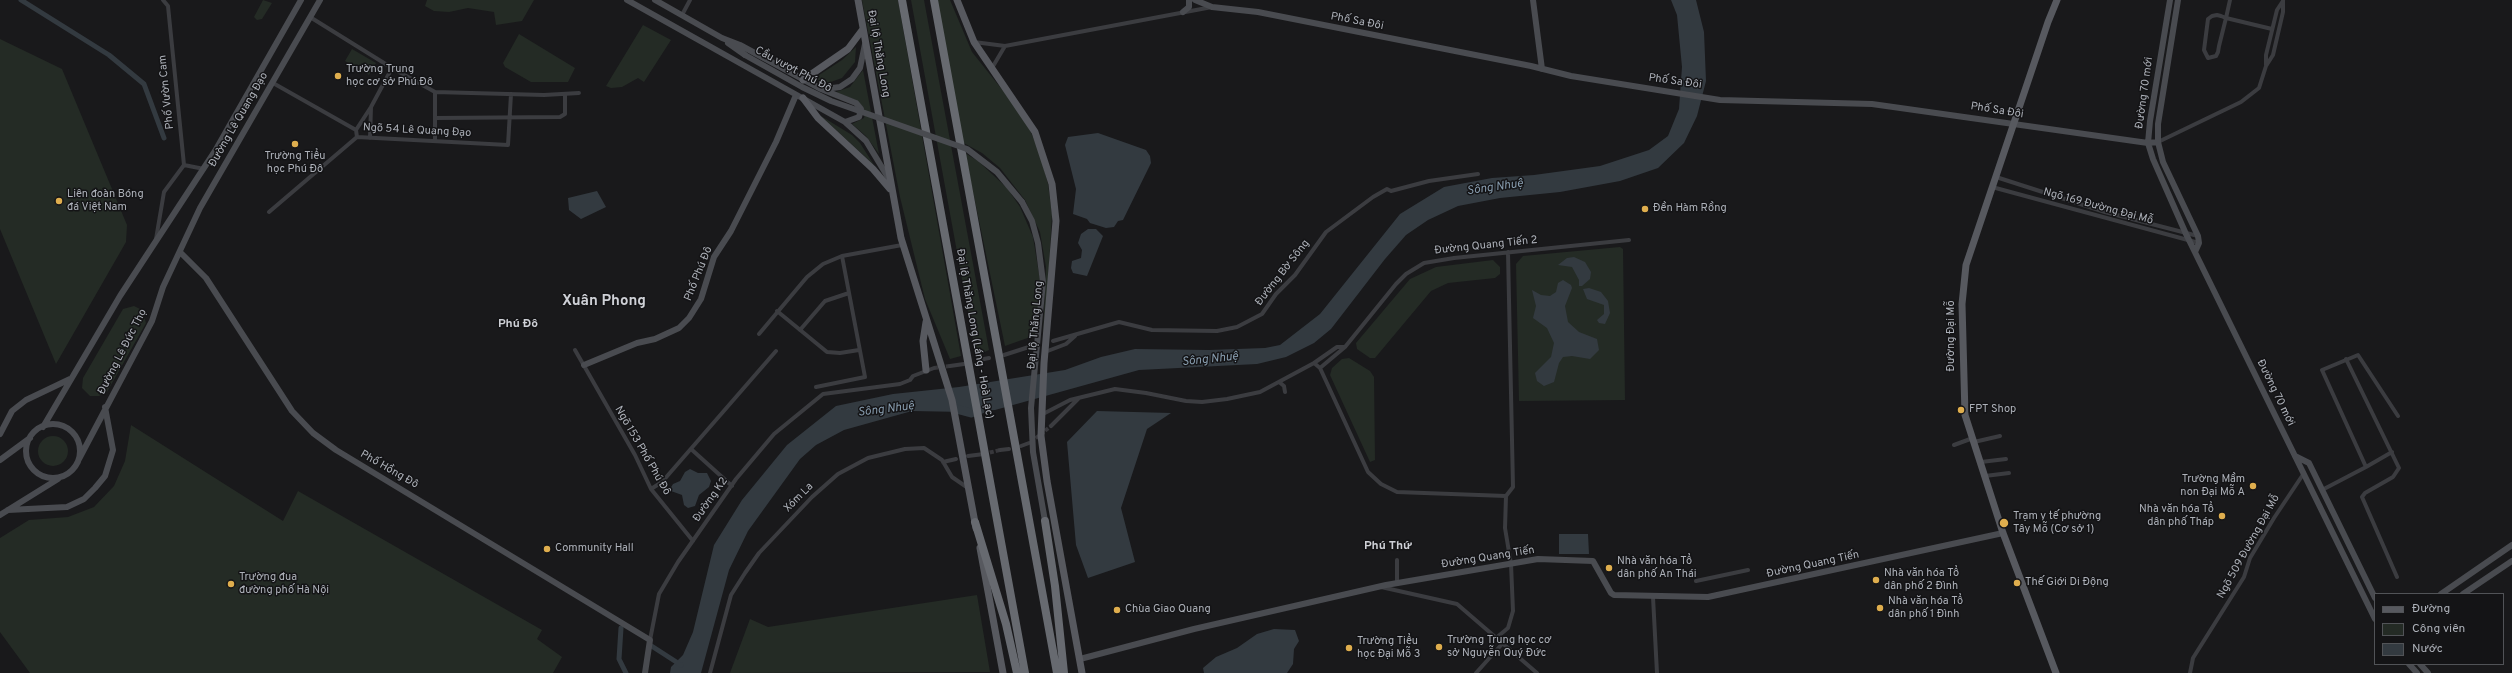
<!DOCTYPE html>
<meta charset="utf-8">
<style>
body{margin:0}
#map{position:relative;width:2512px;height:673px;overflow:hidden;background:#19191b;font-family:Overpass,sans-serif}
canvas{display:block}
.legend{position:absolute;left:2374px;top:593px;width:130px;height:72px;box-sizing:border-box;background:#141416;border:1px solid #515357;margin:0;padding:5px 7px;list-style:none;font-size:12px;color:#adb1b9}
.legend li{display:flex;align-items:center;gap:8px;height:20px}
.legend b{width:20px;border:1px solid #515357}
</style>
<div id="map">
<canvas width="2512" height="673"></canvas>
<ul class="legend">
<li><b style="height:5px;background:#57595f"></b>Đường</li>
<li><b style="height:11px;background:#242b25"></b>Công viên</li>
<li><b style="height:11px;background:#333a40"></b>Nước</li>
</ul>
</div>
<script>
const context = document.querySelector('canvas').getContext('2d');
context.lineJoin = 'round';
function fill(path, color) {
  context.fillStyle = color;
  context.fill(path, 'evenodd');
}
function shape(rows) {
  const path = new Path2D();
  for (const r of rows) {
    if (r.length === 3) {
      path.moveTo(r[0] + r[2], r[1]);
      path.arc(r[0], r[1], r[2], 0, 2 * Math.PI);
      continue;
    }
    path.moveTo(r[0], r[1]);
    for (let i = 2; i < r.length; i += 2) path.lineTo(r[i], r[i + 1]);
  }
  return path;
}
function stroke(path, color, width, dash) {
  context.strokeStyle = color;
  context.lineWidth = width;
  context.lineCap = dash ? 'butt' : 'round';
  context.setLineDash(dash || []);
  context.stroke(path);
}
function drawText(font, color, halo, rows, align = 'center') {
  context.font = font + ' Overpass,sans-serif';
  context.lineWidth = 3;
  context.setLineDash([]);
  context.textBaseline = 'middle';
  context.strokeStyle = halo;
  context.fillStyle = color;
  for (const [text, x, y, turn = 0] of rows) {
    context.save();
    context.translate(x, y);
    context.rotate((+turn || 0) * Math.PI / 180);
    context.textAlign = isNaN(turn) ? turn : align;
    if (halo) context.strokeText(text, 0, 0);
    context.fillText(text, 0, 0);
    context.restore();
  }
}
const green = shape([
 [263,0,272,3,262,19,257,20,254,17],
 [427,0,534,0,522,21,496,25,494,12,468,8,449,12,434,11,425,6],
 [862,0,898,0,961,356,950,359,925,299,900,197],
 [911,0,924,0,989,350,976,356],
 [937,0,950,0,972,52,1016,107,1029,128,1039,151,1048,184,1052,214,1045,336,1043,336,1046,267,1040,232,1025,200,1000,168,982,153,962,142],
 [643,25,671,40,644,82,638,78,622,87,611,88,606,86],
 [519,34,575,68,568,82,531,82,505,67,503,63],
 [0,39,62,69,127,225,126,242,56,364,0,229],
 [856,47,855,62,842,78,828,83,813,79,842,60],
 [352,49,376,63,369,75,345,61],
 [863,70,879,154,866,136,852,124,864,118,865,111,863,107,856,100,836,92,850,87],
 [821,116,852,135,860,143,874,165],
 [965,153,978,161,1007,188,1020,207,1033,237,1040,280,1036,335,1005,346],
 [1620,247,1623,249,1625,400,1519,401,1516,264,1523,256],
 [1493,260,1500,267,1500,274,1495,278,1448,283,1431,291,1375,358,1370,358,1357,349,1356,343,1410,279,1436,267],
 [134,306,142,310,146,323,107,392,99,396,90,396,82,388,83,378,123,309],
 [1349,358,1370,371,1374,377,1375,460,1370,462,1330,375,1332,368,1342,359],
 [131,425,283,521,298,491,542,630,537,639,562,657,553,673,30,673,0,632,0,538,29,520,68,517,94,507,114,486,125,461],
 [53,451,15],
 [977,595,990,672,730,673,750,619,768,627]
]);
const water = shape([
 [1671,0,1696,0,1704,32,1706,81,1697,116,1684,143,1658,168,1620,181,1560,192,1500,198,1458,206,1428,220,1406,235,1385,259,1331,329,1314,343,1286,357,1257,364,1139,370,995,410,964,412,912,411,844,430,816,445,800,459,748,531,729,570,701,673,670,673,671,667,683,655,693,632,714,545,742,500,787,445,836,406,893,394,959,387,1065,370,1101,357,1135,349,1209,350,1265,348,1280,345,1320,314,1400,214,1444,187,1492,178,1534,175,1600,166,1649,150,1668,136,1679,109,1682,67,1677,15],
 [1098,133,1146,150,1150,156,1151,163,1123,220,1118,221,1114,227,1106,228,1090,223,1087,219,1073,214,1076,189,1065,145,1068,137],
 [597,191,606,207,581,219,569,210,568,198],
 [1088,229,1096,229,1103,236,1087,276,1073,273,1071,268,1072,261,1081,258,1082,250,1078,243,1081,234],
 [1574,257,1585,262,1591,272,1590,279,1582,286,1579,286,1579,280,1572,267,1558,265,1567,258],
 [1563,280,1571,285,1572,288,1565,306,1568,322,1579,332,1597,339,1599,350,1590,359,1572,356,1563,357,1559,363,1554,382,1544,386,1537,381,1535,373,1551,357,1554,343,1547,328,1533,318,1536,306,1532,290,1541,295,1550,296,1556,292,1558,283],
 [1589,288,1601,292,1608,301,1610,313,1605,324,1599,323,1597,320,1604,314,1604,305,1587,299,1583,289],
 [1097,411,1171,413,1147,429,1121,508,1135,562,1088,578,1076,545,1067,442],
 [690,469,698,473,707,473,711,481,709,487,699,495,695,506,688,508,684,505,682,495,671,491,670,489,673,484,680,481,685,472],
 [1559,534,1588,534,1589,554,1559,554],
 [1274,629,1295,630,1299,641,1294,649,1293,664,1287,673,1204,673,1203,668,1216,657,1237,648,1257,634]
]);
const canal = shape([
 [21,0,109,55,144,84,164,138],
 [621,628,619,659,626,673],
 [650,645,681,665]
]);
const river = shape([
 [956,409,971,413,984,408]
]);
const streetTunnel = shape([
 [934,368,950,366],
 [1031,442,1051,426],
 [984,454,1000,450]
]);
const street = shape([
 [163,0,168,6,184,165],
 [2230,0,2226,18,2219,46,2218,52,2216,56,2208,58,2204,50,2208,19,2212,16,2217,15,2221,16,2226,18,2272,29],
 [682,15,690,0],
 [310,17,392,68,435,92,544,95,579,93],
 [974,42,1005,46,1212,7],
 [2266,65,2266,55,2277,10,2283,1],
 [992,68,1005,46],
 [273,83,356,130,357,137],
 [435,92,435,141],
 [435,118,560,117,565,114,565,94],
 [356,130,371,107,392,68],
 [357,137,508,145,511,94],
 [370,138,371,107],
 [2158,142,2241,102,2259,88,2266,66,2273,55,2283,12,2283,0],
 [184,165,204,169],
 [1996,177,2105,212,2198,236],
 [1992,187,2199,243],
 [269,212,357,137],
 [156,239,164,192,184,165],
 [777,311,827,352,840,353,859,350],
 [800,330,825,301,849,293],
 [759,334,807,277,823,264,842,256,902,245],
 [1053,341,1119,322,1152,330,1217,331,1237,327,1262,314,1276,294,1295,275,1326,232,1373,197,1387,189,1391,191,1429,181,1478,174],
 [575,350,635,455,651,489,693,541],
 [1045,352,1066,344,1075,336],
 [1004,355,1032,346],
 [2346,359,2399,468,2393,477,2365,493,2362,497,2397,577],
 [979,360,989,358],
 [1314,363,1320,368,1345,347,1396,284,1406,274,1424,263,1454,258,1629,240],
 [950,366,964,364],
 [1320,368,1368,472,1381,484,1397,492,1506,496],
 [1279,382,1284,386,1285,392],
 [816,387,865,377,842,256],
 [1041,415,1070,400,1115,389,1146,393,1186,401,1202,402,1227,399,1260,392,1314,363,1337,347,1344,347],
 [1051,426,1078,399],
 [1974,442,2000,436],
 [1954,445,1973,438],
 [1021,446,1029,443],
 [691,449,732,486],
 [1000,450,1009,449],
 [2392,452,2366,467,2322,370,2358,355,2398,416],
 [968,456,984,454],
 [943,462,956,459],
 [1981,462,2006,459],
 [1985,476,2009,473],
 [651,489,662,482,776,351],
 [2322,490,2366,467],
 [1397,560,1397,584],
 [1696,581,1748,570],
 [1381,587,1457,604,1537,673],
 [1653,597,1657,673],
 [1496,638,1508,628,1513,611,1511,564,1505,528,1506,496,1513,487,1508,252],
 [650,640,659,594,678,562,736,479,774,434,823,394,900,384,910,380,913,376,934,368],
 [710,673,731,595,745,573,759,553,812,497,838,474,868,458,905,449,924,448,942,460,952,477,968,488],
 [1476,673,1502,644],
 [2190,673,2193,658,2244,577,2250,558,2274,518,2304,473]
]);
const secondary = shape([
 [627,0,845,122,866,141,889,179],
 [655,0,722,38,740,45,821,89,856,103,861,109,859,117,845,122],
 [1195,0,1212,7,1258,12,1531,66,1571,76,1720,100,1872,104,2148,143,2158,142],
 [1533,0,1542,69],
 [2170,0,2150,121,2148,143,2153,159,2186,234,2375,619],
 [2178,0,2158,124,2158,142,2163,162,2198,236,2199,243,2195,252],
 [1183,12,1189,7,1189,0],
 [728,43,745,55],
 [825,89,840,87,852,79,860,68,865,44],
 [1022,202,1032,221,1038,243,1043,282,1031,408,1033,452,1045,521],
 [180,252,206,278,292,411,313,433,336,450,650,640,645,673],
 [584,365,637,343,655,339,679,328,689,318,701,299,714,257,731,231,776,142,796,95],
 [53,451,27],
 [43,427,120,296,215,151,301,0],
 [0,434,12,411,26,400,70,379],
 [2295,456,2309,463,2375,598],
 [79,459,152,321,163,287,200,208,320,0],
 [0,460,30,438],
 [8,510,67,507,84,499,95,488,105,476,113,450,105,407],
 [0,515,58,479],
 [2441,594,2512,545],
 [2463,594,2512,561],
 [1080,659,1194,629,1386,585,1538,559,1593,561,1611,593,1614,595,1708,597,2003,533],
 [2409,664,2417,673],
 [2420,664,2428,673]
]);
const primary = shape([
 [858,0,901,238,952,400,976,528],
 [957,0,974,42,1035,132,1052,184,1056,221,1044,363,1041,436,1047,481,1082,673],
 [803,80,848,49,863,29],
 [803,98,818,118,873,169,890,189],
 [926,370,923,341,926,322],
 [980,548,1003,673],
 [2056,673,2003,533,1965,415,1962,304,1966,265,2048,22,2057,0]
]);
const highway = shape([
 [902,0,1025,673],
 [934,0,1057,673],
 [1045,521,1055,586,1064,673],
 [975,522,1006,624,1017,673]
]);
const secondaryBridge = shape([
 [745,55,802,87,831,101,967,149,997,172,1022,202]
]);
const markers = [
 [338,76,4,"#dfae4e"],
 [295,144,4,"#dfae4e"],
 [59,201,4,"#dfae4e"],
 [1645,209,4,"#dfae4e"],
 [1961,410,4,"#dfae4e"],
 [2253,486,4,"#dfae4e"],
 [2222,516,4,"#dfae4e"],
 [2004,523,5,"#dfae4e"],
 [547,549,4,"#dfae4e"],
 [1609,568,4,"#dfae4e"],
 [1876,580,4,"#dfae4e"],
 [2017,583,4,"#dfae4e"],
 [231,584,4,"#dfae4e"],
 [1880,608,4,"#dfae4e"],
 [1117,610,4,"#dfae4e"],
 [1439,647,4,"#dfae4e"],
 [1349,648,4,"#dfae4e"]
];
const streetNames = [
 ["Phố Sa Đôi",1357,22,11],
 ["Đại lộ Thăng Long",878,54,80],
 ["Cầu vượt Phú Đô",793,70,28],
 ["Phố Sa Đôi",1675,82,8],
 ["Phố Vườn Cam",167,92,-96],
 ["Đường 70 mới",2145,93,-82],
 ["Phố Sa Đôi",1997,111,9],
 ["Đường Lê Quang Đạo",239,120,-60],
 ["Ngõ 54 Lê Quang Đạo",417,131,3],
 ["Ngõ 169 Đường Đại Mỗ",2098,207,15],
 ["Đường Quang Tiến 2",1486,246,-6],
 ["Đường Bờ Sông",1283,273,-52],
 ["Phố Phú Đô",699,274,-68],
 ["Đại lộ Thăng Long",1036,325,-85],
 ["Đại lộ Thăng Long (Láng - Hoà Lạc)",974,334,80],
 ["Đường Đại Mỗ",1952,336,-90],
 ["Đường Lê Đức Thọ",123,352,-63],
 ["Đường 70 mới",2275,393,64],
 ["Ngõ 153 Phố Phú Đô",642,451,60],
 ["Phố Hồng Đô",389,470,30],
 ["Xóm La",799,498,-45],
 ["Đường K2",711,500,-55],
 ["Ngõ 509 Đường Đại Mỗ",2249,547,-61],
 ["Đường Quang Tiến",1488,558,-9],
 ["Đường Quang Tiến",1813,565,-12]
];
const poiNames = [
 ["Trường Trung",346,70],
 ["học cơ sở Phú Đô",346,83],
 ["Trường Tiểu",295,157,"center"],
 ["học Phú Đô",295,170,"center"],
 ["Liên đoàn Bóng",67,195],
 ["đá Việt Nam",67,208],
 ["Đền Hàm Rồng",1653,209],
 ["FPT Shop",1969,410],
 ["Trường Mầm",2245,480,"right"],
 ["non Đại Mỗ A",2245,493,"right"],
 ["Nhà văn hóa Tổ",2214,510,"right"],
 ["dân phố Tháp",2214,523,"right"],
 ["Trạm y tế phường",2013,517],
 ["Tây Mỗ (Cơ sở 1)",2013,530],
 ["Community Hall",555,549],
 ["Nhà văn hóa Tổ",1617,562],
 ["dân phố An Thái",1617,575],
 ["Nhà văn hóa Tổ",1884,574],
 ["dân phố 2 Đình",1884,587],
 ["Trường đua",239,578],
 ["đường phố Hà Nội",239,591],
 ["Thế Giới Di Động",2025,583],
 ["Nhà văn hóa Tổ",1888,602],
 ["dân phố 1 Đình",1888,615],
 ["Chùa Giao Quang",1125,610],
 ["Trường Trung học cơ",1447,641],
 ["sở Nguyễn Quý Đức",1447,654],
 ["Trường Tiểu",1357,642],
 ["học Đại Mỗ 3",1357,655]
];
const waterNames = [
 ["Sông Nhuệ",1495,188,-8],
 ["Sông Nhuệ",1210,360,-6],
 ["Sông Nhuệ",886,410,-7]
];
const neighbourhoodNames = [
 ["Phú Đô",518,325],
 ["Phú Thứ",1388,547]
];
const districtNames = [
 ["Xuân Phong",604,302]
];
fill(green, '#242b25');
fill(water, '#333a40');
stroke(canal, '#333a40', 5);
stroke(river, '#333a40', 9);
stroke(streetTunnel, '#37373b', 4, [4, 2]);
stroke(street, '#3b3c40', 4);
stroke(secondary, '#494b50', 6);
stroke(primary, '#57595f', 7);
stroke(highway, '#676a70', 8);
stroke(secondaryBridge, '#494b50', 6);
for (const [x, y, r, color] of markers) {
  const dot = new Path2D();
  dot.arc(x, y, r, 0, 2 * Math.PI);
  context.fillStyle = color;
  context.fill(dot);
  stroke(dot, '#141416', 1.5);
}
drawText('11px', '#adb1b9', '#141416', streetNames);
drawText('11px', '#adb1b9', '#141416', poiNames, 'left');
drawText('italic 12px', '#899eb0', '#141416', waterNames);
drawText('bold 12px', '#ced0d6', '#141416', neighbourhoodNames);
drawText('bold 15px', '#ced0d6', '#141416', districtNames);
</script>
